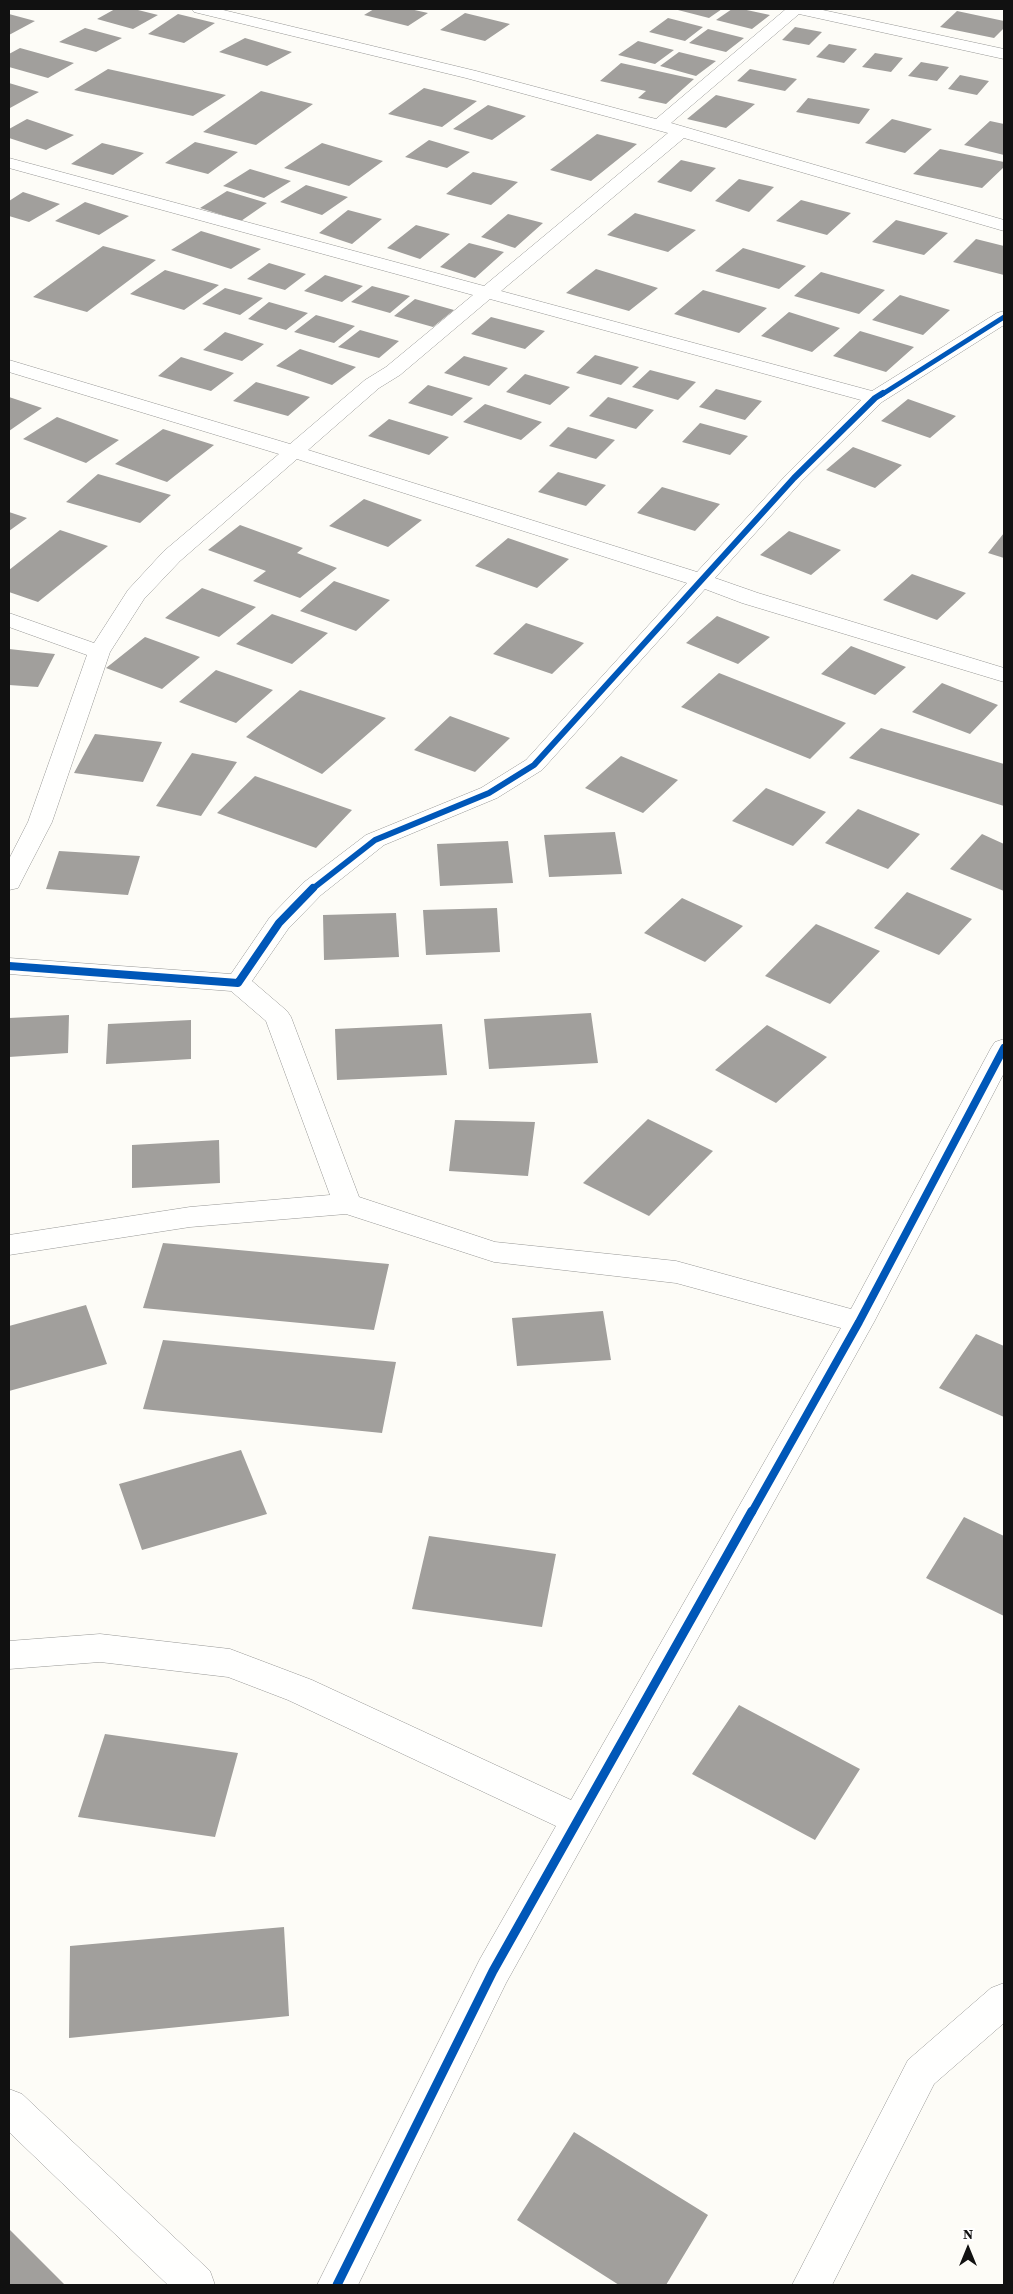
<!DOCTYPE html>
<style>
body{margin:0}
#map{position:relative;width:1013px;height:2294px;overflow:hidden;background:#fdfcf7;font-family:"Source Serif 4",serif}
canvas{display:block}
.frame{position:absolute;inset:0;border:10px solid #111;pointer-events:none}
.north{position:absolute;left:943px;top:2224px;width:50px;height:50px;-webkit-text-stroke:4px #fff;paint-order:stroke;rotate:0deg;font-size:14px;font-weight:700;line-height:20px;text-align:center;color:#111}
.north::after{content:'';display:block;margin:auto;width:18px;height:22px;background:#111;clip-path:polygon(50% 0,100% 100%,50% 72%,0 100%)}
</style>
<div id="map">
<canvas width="1013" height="2294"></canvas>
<div class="frame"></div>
<div class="north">N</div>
</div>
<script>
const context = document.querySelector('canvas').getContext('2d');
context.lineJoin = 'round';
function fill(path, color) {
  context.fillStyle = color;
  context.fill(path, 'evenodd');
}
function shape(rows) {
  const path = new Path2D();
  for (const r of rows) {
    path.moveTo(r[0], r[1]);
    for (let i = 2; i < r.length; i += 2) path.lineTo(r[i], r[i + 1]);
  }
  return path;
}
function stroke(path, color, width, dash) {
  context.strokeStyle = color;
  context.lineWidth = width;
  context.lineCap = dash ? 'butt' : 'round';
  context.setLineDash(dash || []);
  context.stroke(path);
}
const building = shape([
 [115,9,134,9,158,15,133,29,97,19],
 [374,9,410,9,428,13,408,26,364,15],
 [674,9,722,9,709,18],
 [732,9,742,9,770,15,752,29,716,20],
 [957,11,1004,21,1004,28,994,38,940,27],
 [465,13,510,24,485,41,440,30],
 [9,14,35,21,9,35],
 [178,14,215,23,184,43,148,34],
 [668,18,703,27,685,41,649,32],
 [795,27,822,32,809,45,782,40],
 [85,28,122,38,96,52,59,42],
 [708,29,744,38,726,52,689,43],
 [245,38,292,52,267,66,219,52],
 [638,41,674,50,655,64,618,55],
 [829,44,857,49,844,63,816,57],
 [20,48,74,63,48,78,9,67,9,54],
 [679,52,716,61,696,76,660,66],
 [875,53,903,58,891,72,862,67],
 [921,62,949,67,937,81,908,76],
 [621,63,694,79,666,104,638,98,646,91,600,81],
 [108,69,226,95,193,116,74,90],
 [750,69,797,79,785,91,737,81],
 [960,75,989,81,977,95,948,89],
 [9,83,39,92,10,108],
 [424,88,477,101,442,127,388,114],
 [261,91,313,104,256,145,203,132],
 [716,95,755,104,726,128,687,119],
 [808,98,870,109,859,124,796,112],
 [488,105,526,116,492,140,453,129],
 [27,119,74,135,46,150,9,138,9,129],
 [892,119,932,129,905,153,865,143],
 [990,121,1004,124,1004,155,964,145],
 [597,134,637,144,591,181,550,170],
 [429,140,470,152,447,168,405,157],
 [195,142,238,152,208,174,165,163],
 [102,143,144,153,113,175,71,164],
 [322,143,383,161,349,186,284,168],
 [940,149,1004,162,1004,167,982,188,913,174],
 [681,160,716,168,691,192,657,182],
 [250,169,291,181,264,198,223,186],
 [473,172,518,182,491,205,446,194],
 [739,179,774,187,749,212,715,201],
 [306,185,348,197,322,215,280,202],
 [227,191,267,203,241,221,200,208],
 [23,192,60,204,29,222,9,216,9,201],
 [801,200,851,213,827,235,776,221],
 [85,202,129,216,99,235,55,221],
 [348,210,382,219,352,244,319,233],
 [635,213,696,230,668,252,607,235],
 [508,214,543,223,515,248,481,237],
 [896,220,948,233,924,255,872,242],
 [416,225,450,234,420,259,387,248],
 [201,231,261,249,231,269,171,250],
 [976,239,1004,246,1004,275,953,262],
 [469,243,504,252,475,278,440,267],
 [103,246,156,260,87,312,33,297],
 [743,248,806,266,779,289,715,271],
 [269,263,306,274,285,290,247,279],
 [596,269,658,288,629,311,566,293],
 [165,270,219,285,184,310,130,294],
 [821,272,885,290,859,314,794,296],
 [325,275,363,286,342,302,304,291],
 [372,286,410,296,390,313,351,302],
 [225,288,263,298,240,315,202,304],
 [703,290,767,308,739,333,674,314],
 [900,295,950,310,923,335,872,320],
 [415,299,454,310,433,327,394,316],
 [269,302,308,313,286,330,248,319],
 [789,312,840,328,812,352,761,336],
 [316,315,355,326,334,343,294,332],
 [491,317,545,331,525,349,471,334],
 [360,330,399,341,379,358,338,347],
 [860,331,914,347,886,372,833,356],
 [225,332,264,344,242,361,203,350],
 [300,349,356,367,332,385,276,366],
 [595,355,639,367,621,385,576,373],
 [464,356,508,368,489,386,444,373],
 [181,357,234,373,211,391,158,376],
 [650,370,696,382,678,400,632,387],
 [525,374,570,387,550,405,506,392],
 [256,382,310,397,288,416,233,401],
 [428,385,473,398,452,416,408,403],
 [716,389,762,401,745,420,699,407],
 [9,397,42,408,9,431],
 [608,397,654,410,636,429,589,416],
 [908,399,956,416,930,438,881,421],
 [485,404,542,422,521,440,463,422],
 [57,417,119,440,86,463,23,439],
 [389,419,449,437,429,455,368,436],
 [700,423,748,436,730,455,682,442],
 [568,427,615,440,596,459,549,446],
 [163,429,214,445,167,482,115,464],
 [853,447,902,465,875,488,826,470],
 [558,472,606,485,586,506,538,492],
 [98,474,171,495,140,523,66,502],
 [662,487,720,504,695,531,637,513],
 [364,499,422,520,388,547,329,526],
 [9,512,27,518,9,531],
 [240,525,303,548,297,553,337,568,300,598,253,581,266,571,208,550],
 [60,530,108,546,38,602,9,592,9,570],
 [789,531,841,550,811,575,760,555],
 [1004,533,1004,558,988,553],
 [508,538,569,559,537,588,475,566],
 [912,574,966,593,937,620,883,600],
 [334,581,390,600,356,631,300,611],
 [202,588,256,607,219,637,165,618],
 [272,614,328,633,292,664,236,644],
 [717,616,770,637,738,664,686,643],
 [526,623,584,643,552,674,493,654],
 [145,637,200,657,162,689,106,668],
 [851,646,906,667,875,695,821,674],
 [9,649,55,654,38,687,9,685],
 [216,670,273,690,236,723,179,702],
 [719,673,846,723,810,759,681,707],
 [942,683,998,705,970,734,912,712],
 [300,690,386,718,322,774,246,737],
 [450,716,510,738,475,772,414,750],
 [881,728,1004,764,1004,806,849,758],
 [95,734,162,742,143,782,74,773],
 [192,753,237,762,201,816,156,806],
 [621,756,678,780,643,813,585,788],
 [255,776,352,810,316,848,217,813],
 [766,788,826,812,793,846,732,821],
 [858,809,920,834,888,869,825,843],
 [615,832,622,874,549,877,544,835],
 [982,834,1004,844,1004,891,950,869],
 [508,841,513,883,440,886,437,844],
 [59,851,140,856,128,895,46,889],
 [907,892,972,919,939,955,874,928],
 [682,898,743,926,705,962,644,933],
 [497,908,500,952,426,955,423,910],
 [396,913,399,957,324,960,323,915],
 [816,924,880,951,830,1004,765,976],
 [591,1013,598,1063,489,1069,484,1019],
 [69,1015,68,1053,9,1057,9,1018],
 [191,1020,191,1059,106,1064,108,1024],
 [442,1024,447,1075,337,1080,335,1029],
 [767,1025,827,1057,776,1103,715,1070],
 [648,1119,713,1151,649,1216,583,1183],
 [455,1120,535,1122,528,1176,449,1171],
 [219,1140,220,1183,132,1188,132,1145],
 [163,1243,389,1264,374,1330,143,1308],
 [86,1305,107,1364,9,1391,9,1326],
 [603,1311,611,1360,517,1366,512,1318],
 [976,1334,1004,1346,1004,1417,939,1388],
 [163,1340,396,1362,382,1433,143,1409],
 [241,1450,267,1514,142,1550,119,1484],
 [964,1517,1004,1536,1004,1616,926,1578],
 [429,1536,556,1554,542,1627,412,1609],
 [739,1705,860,1769,815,1840,692,1774],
 [105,1734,238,1753,215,1837,78,1817],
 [284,1927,289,2016,69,2038,70,1946],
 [574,2132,708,2215,666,2285,619,2285,517,2220],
 [9,2229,65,2285,9,2285]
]);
const minor = shape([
 [192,9,219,9,476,71,656,119,786,9,818,9,1004,49,1004,59,799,14,671,123,1004,220,1004,231,684,138,501,291,872,391,997,313,1004,311,1004,325,882,402,801,482,715,578,758,593,1004,668,1004,682,742,603,705,589,542,770,497,798,384,845,321,895,288,929,252,981,287,1011,291,1017,359,1197,495,1242,676,1261,851,1309,991,1048,995,1042,1004,1039,1004,1073,874,1322,506,1983,358,2285,317,2285,480,1959,556,1826,288,1700,228,1677,100,1662,9,1669,9,1641,100,1634,230,1649,312,1680,571,1800,841,1328,676,1283,494,1262,346,1214,190,1227,9,1255,9,1235,190,1207,330,1195,266,1021,231,991,9,974,9,958,231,974,270,917,303,883,366,835,481,788,526,760,687,583,297,459,180,561,144,599,110,652,52,822,21,882,18,888,9,890,9,859,28,822,87,655,9,627,9,613,94,643,128,590,164,551,279,454,9,372,9,360,290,444,365,380,386,367,473,295,9,168,9,158,484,286,668,133,466,78,194,12,192,9],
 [490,299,861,400,787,474,697,572,308,450,379,388,400,375,490,299],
 [1004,1983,1004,2023,934,2084,832,2285,792,2285,908,2060,991,1988,1004,1983],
 [9,2089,22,2094,210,2271,215,2285,168,2285,9,2132,9,2089]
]);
const cyclewayFar3 = shape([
 [881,395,1004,317]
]);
const cyclewayFar2 = shape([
 [311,890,375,840,489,793,534,765,794,478,875,398,883,393]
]);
const cyclewayFar1 = shape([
 [9,966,238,983,279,923,313,888],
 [752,1512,859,1322,1004,1048]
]);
const cycleway = shape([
 [337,2285,493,1971,752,1511]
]);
fill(building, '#a19f9c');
stroke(minor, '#979795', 1);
fill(minor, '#fffffe');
stroke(cyclewayFar3, '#0057b8', 5);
stroke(cyclewayFar2, '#0057b8', 6);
stroke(cyclewayFar1, '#0057b8', 8);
stroke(cycleway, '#0057b8', 9);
</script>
